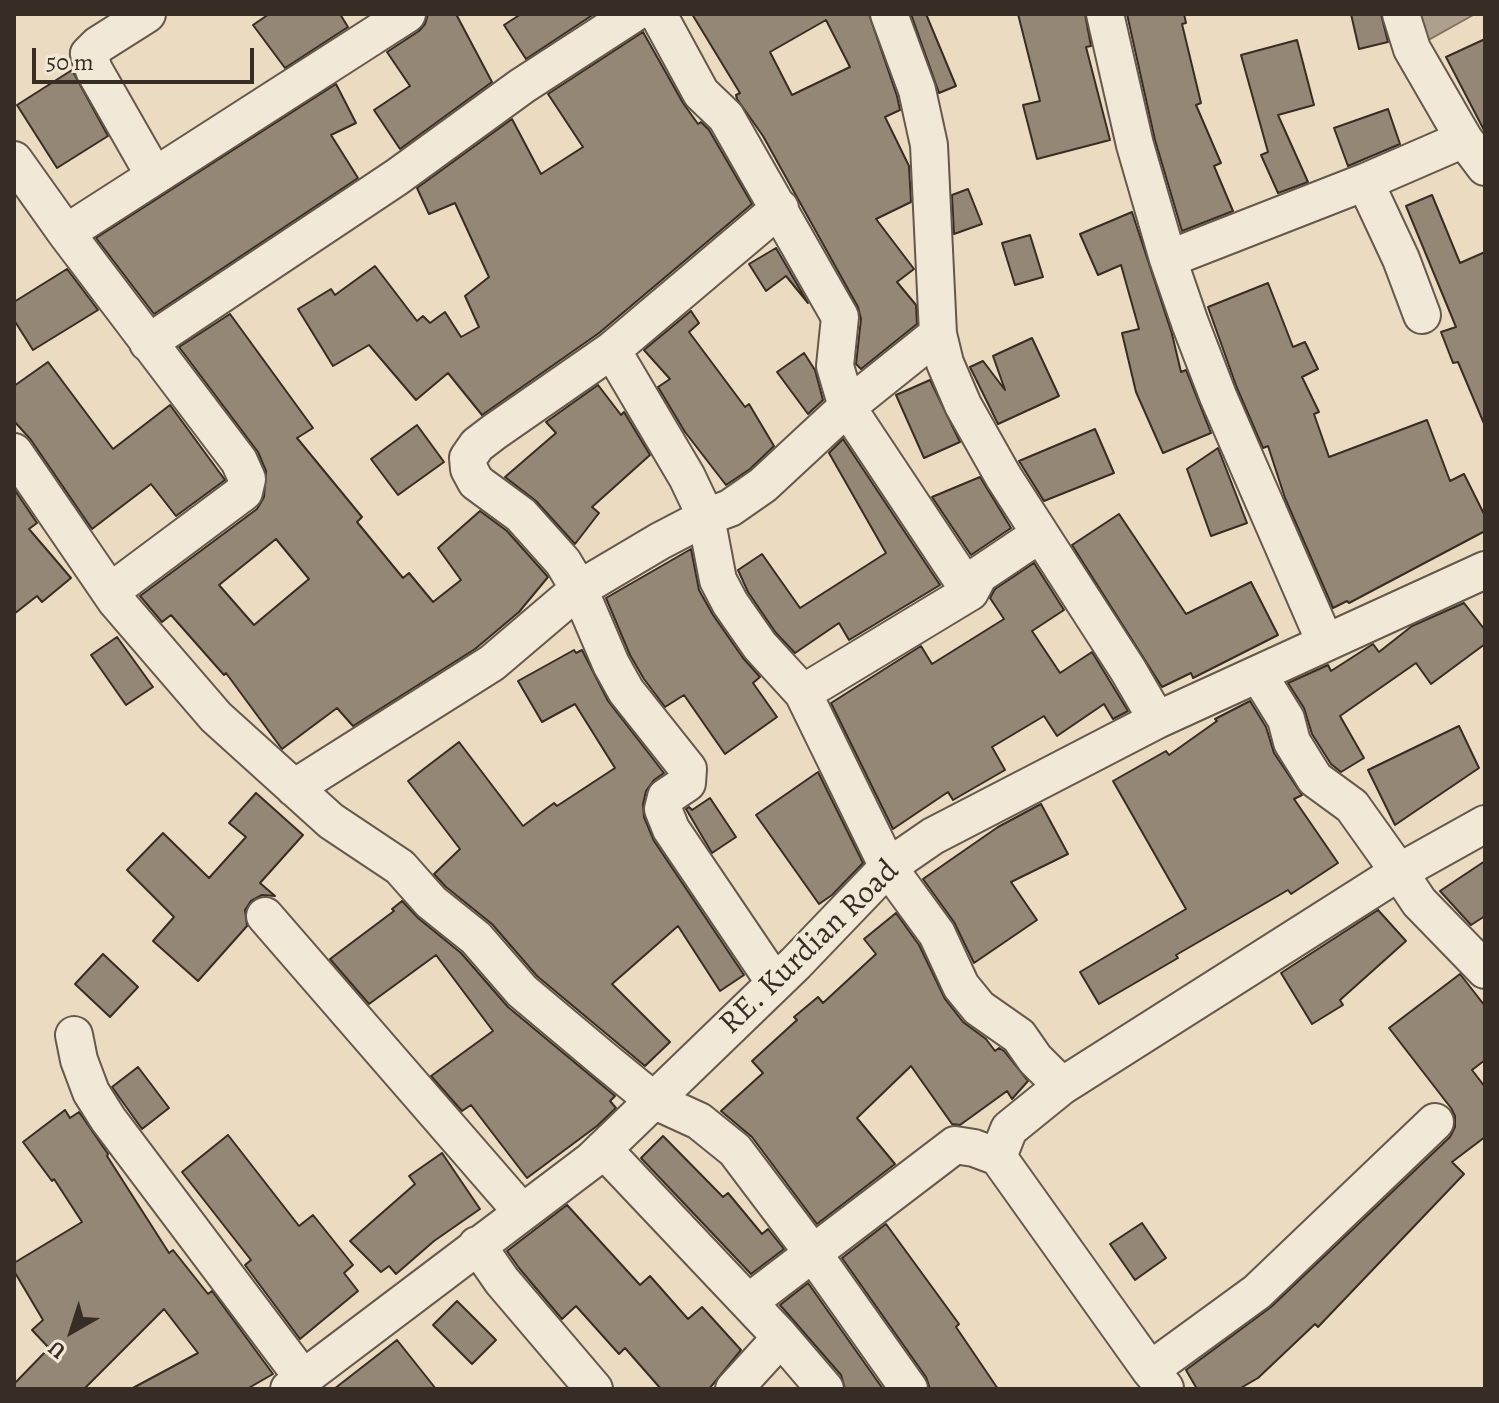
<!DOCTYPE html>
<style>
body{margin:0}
#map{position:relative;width:1499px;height:1403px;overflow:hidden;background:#ebdbc1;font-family:Alegreya,serif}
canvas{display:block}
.frame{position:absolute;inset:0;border:16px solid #382d25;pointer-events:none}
.north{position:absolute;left:32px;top:1291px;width:80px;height:80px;-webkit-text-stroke:6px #f2e8d7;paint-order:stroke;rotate:219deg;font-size:22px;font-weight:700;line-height:32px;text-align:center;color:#382d25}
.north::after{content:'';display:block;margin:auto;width:28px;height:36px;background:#382d25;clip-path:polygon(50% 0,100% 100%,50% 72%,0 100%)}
.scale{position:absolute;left:32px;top:48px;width:222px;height:36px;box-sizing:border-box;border:4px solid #382d25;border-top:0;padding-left:10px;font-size:24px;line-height:28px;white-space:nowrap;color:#382d25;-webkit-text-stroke:6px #f2e8d7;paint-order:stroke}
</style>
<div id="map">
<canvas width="1499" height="1403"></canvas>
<div class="frame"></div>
<div class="north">U</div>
<div class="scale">50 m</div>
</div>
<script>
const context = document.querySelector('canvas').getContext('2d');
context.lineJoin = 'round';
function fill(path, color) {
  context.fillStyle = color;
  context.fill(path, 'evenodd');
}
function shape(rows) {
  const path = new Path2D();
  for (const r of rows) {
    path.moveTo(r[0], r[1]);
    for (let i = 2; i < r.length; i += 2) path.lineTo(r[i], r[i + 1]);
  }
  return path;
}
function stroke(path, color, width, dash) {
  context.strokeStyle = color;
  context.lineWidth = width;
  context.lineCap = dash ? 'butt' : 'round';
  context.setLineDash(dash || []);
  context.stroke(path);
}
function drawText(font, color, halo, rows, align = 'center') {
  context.font = font + ' Alegreya,serif';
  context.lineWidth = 6;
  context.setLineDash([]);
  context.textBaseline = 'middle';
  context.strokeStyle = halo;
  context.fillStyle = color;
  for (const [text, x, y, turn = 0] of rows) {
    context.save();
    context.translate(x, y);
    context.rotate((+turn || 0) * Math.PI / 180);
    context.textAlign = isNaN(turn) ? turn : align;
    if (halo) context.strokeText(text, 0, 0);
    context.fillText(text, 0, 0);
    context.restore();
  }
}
const water = shape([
 [1410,14,1475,14,1425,42,1410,14]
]);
const building = shape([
 [269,14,340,14,348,27,285,68,253,25,269,14],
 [428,14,456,14,492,82,400,149,374,110,410,86,387,52,419,31,425,24,428,14],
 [521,14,594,14,526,59,504,25,521,14],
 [692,14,869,14,897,96,900,110,885,117,909,166,911,202,876,219,914,269,897,282,916,305,917,324,861,369,856,364,861,319,858,307,763,136,737,99,736,95,740,93,692,14],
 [826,20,850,67,792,95,770,52,826,20],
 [911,14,926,14,956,86,939,93,911,14],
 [1018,14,1085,14,1091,46,1086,47,1110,140,1037,159,1023,105,1040,101,1018,14],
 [1127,14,1184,14,1186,23,1182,24,1201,103,1196,105,1221,163,1214,166,1233,211,1182,231,1155,140,1127,14],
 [1351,14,1381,14,1388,42,1359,49,1351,14],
 [643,32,683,103,698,124,701,122,709,130,752,204,599,333,482,415,448,373,416,400,369,345,333,366,298,309,331,289,335,295,375,266,417,321,423,316,430,323,445,312,461,337,479,327,465,296,489,277,455,203,429,214,417,188,512,119,541,174,583,147,548,94,643,32],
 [1485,39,1485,132,1446,57,1485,39],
 [1297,40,1314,105,1278,115,1308,182,1278,193,1261,155,1268,152,1241,55,1297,40],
 [72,70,108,136,57,168,17,105,72,70],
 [336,84,356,123,331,135,358,178,154,314,96,238,336,84],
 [1388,109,1400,144,1348,166,1334,128,1388,109],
 [968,189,982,224,954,234,952,195,968,189],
 [1432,195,1460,263,1485,252,1485,426,1458,362,1453,363,1441,332,1456,327,1406,206,1432,195],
 [1132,212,1172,334,1181,372,1186,370,1211,433,1163,453,1136,392,1122,333,1139,329,1121,265,1098,275,1080,234,1132,212],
 [1030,235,1043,277,1015,285,1002,243,1030,235],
 [776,248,808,303,786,276,766,291,749,264,776,248],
 [67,269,98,310,33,350,14,320,14,302,67,269],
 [1268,283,1293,347,1305,342,1318,369,1302,377,1319,412,1314,414,1329,457,1427,420,1450,481,1464,474,1485,516,1485,531,1349,603,1347,601,1333,608,1285,498,1268,446,1263,448,1237,388,1208,307,1268,283],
 [691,311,699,323,689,332,745,407,749,404,774,446,750,469,726,485,685,432,658,387,670,379,644,350,691,311],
 [230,314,313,428,297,438,362,517,357,522,403,578,409,573,433,602,461,580,438,548,480,511,507,531,548,577,519,612,475,649,353,726,337,708,282,749,226,673,224,675,171,615,162,622,140,596,257,509,264,497,266,471,258,452,179,347,230,314],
 [276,539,309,579,254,625,219,585,276,539],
 [1032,338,1059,396,998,424,970,367,983,361,1005,390,993,356,1032,338],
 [804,353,815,370,823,400,808,414,777,372,804,353],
 [48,362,113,449,170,405,225,480,176,516,151,484,92,529,31,440,14,421,14,386,48,362],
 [930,380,960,442,924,458,896,395,930,380],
 [598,385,621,415,624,412,650,455,592,507,599,513,575,544,536,501,505,477,556,433,546,422,598,385],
 [417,425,444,462,398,495,371,459,417,425],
 [1095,429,1114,473,1044,501,1019,461,1095,429],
 [843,439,940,585,849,640,839,623,795,653,776,633,748,592,738,570,762,554,800,608,886,553,829,453,843,439],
 [1218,448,1247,523,1211,536,1187,469,1218,448],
 [980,477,1011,528,971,555,932,497,980,477],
 [14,489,37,523,29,529,71,578,42,602,37,596,14,614,14,489],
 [1119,514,1186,614,1251,582,1278,635,1193,678,1191,673,1162,687,1072,545,1119,514],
 [691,549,699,590,713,615,743,658,760,677,753,683,777,717,725,754,684,695,665,707,644,679,630,655,606,598,691,549],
 [1034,563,1064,610,1032,631,1060,673,1092,652,1128,711,1113,719,1104,704,1057,736,1044,716,992,747,1005,770,953,800,948,792,893,829,831,703,921,646,932,664,1004,619,990,598,995,589,1034,563],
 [1464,603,1485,630,1485,644,1431,684,1416,663,1340,716,1364,758,1341,772,1331,764,1312,734,1304,708,1288,683,1328,665,1331,671,1373,644,1379,652,1412,626,1464,603],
 [117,637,153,687,126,705,91,655,117,637],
 [574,650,576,653,582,650,608,701,664,773,654,780,646,791,643,804,644,817,654,841,744,975,720,991,678,926,612,984,670,1042,645,1066,537,976,492,924,446,887,434,874,460,849,408,781,459,742,523,826,554,803,557,806,615,768,575,704,542,722,518,681,574,650],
 [1250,701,1266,727,1274,753,1302,795,1294,799,1338,863,1291,894,1288,890,1176,955,1178,958,1099,1004,1080,972,1186,909,1113,781,1166,751,1169,755,1217,721,1215,719,1250,701],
 [1459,726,1479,768,1395,825,1368,770,1459,726],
 [818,772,863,863,832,895,819,904,756,815,818,772],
 [256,793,303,835,260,883,275,896,262,895,251,901,245,910,247,926,198,981,153,941,174,917,127,870,163,833,209,878,246,837,229,823,256,793],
 [710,798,736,837,712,853,686,809,689,807,692,810,710,798],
 [1041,804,1068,854,1011,882,1037,920,974,963,954,922,923,879,998,827,1041,804],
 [1485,861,1485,916,1471,925,1440,891,1485,861],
 [402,901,418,918,461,953,508,1007,615,1096,610,1101,616,1108,597,1126,527,1178,471,1105,462,1111,431,1076,493,1031,436,955,369,1004,330,959,394,911,392,909,402,901],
 [1378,910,1406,941,1340,1000,1343,1005,1312,1024,1281,973,1378,910],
 [896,913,919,945,945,999,963,1022,986,1039,995,1051,999,1048,1004,1051,1028,1081,1012,1099,1007,1091,960,1125,952,1124,911,1066,857,1118,895,1164,817,1224,752,1137,721,1111,763,1073,752,1061,797,1020,794,1017,818,997,823,1003,876,954,864,939,896,913],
 [103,954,138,987,110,1017,75,984,103,954],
 [1460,974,1485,1006,1485,1060,1472,1070,1485,1087,1485,1137,1452,1162,1464,1174,1318,1327,1315,1324,1258,1378,1239,1389,1197,1389,1186,1370,1271,1307,1450,1137,1455,1127,1455,1116,1451,1108,1389,1028,1460,974],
 [138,1067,169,1108,142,1129,112,1087,138,1067],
 [65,1110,70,1118,79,1112,108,1154,107,1156,169,1253,173,1250,208,1294,212,1291,273,1374,247,1389,131,1389,198,1353,164,1309,84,1389,14,1389,14,1384,49,1348,32,1330,43,1320,14,1271,14,1263,82,1222,54,1179,52,1181,23,1142,65,1110],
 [228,1135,299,1226,313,1215,353,1265,344,1273,358,1291,300,1339,245,1265,251,1260,182,1172,228,1135],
 [663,1136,723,1197,728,1193,762,1234,768,1229,784,1249,751,1274,641,1158,663,1136],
 [442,1153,480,1209,434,1241,396,1274,389,1266,381,1272,350,1241,415,1184,409,1176,442,1153],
 [567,1205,640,1285,650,1276,688,1319,702,1307,741,1350,709,1389,661,1389,625,1348,619,1354,576,1306,562,1319,519,1268,507,1251,567,1205],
 [1142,1223,1166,1258,1135,1280,1110,1244,1142,1223],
 [886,1224,959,1324,956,1327,998,1389,930,1389,926,1377,842,1258,886,1224],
 [808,1283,883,1389,845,1389,841,1375,780,1305,808,1283],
 [457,1301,496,1340,472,1364,433,1325,457,1301],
 [397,1340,436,1389,334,1389,397,1340]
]);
const minor = shape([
 [147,14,98,45,89,54,94,70,154,175],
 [658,14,701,93,726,117,840,317,835,366,847,407,970,592,803,693,888,867,937,934,961,986,979,1008,1019,1036,1035,1059,1062,1086],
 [889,14,917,90,929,145,938,334,945,363,963,405,1003,476,1128,670,1157,720],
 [1105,14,1135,145,1168,259,1190,323,1218,396,1325,642],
 [1401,14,1412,49,1464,139,1485,167],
 [14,160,66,233,239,461,247,479,244,492,110,592],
 [1365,182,1401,259,1422,315],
 [66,233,407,14],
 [1168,259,1365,182,1464,139],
 [148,343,397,177,522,86,633,14],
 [612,350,780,208],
 [14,452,116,601,216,717,331,821,400,867,431,902,476,938,522,991,603,1059,653,1100,699,1121,735,1150,812,1252,909,1389],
 [970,592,979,575,1040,534],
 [1258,674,1286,719,1292,742,1315,779,1352,806,1399,872,1485,824],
 [294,788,492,663,579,589,660,541,706,517,730,508,763,485,847,407,938,334],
 [265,916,522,1212],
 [775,983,671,829,663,809,666,797,687,783,688,769,626,691,611,664,579,589,563,562,521,515,476,482,469,469,468,458,477,445,494,432,612,350,687,477,706,517,718,580,730,603,760,646,803,693],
 [74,1035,79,1060,91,1092,108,1119,303,1378],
 [603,1149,777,1333,775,1344,734,1389],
 [998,1157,1009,1129,1062,1086,1399,872,1419,902,1485,970],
 [477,1245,502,1281,594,1389],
 [749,1302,955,1145,974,1148,998,1157,1150,1370],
 [777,1333,825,1389],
 [1165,1388,1150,1370,1257,1292,1435,1122],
 [289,1389,592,1160,796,963,888,867,933,836,1157,720,1485,570]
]);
const streetNames = [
 ["RE. Kurdian Road",810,948,-44]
];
fill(water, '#aea08c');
stroke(water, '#7f7263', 2);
fill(building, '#958776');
stroke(building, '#382d25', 2);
stroke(minor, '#65584c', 40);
stroke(minor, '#f2e8d7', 36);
drawText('32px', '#382d25', '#f2e8d7', streetNames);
</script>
